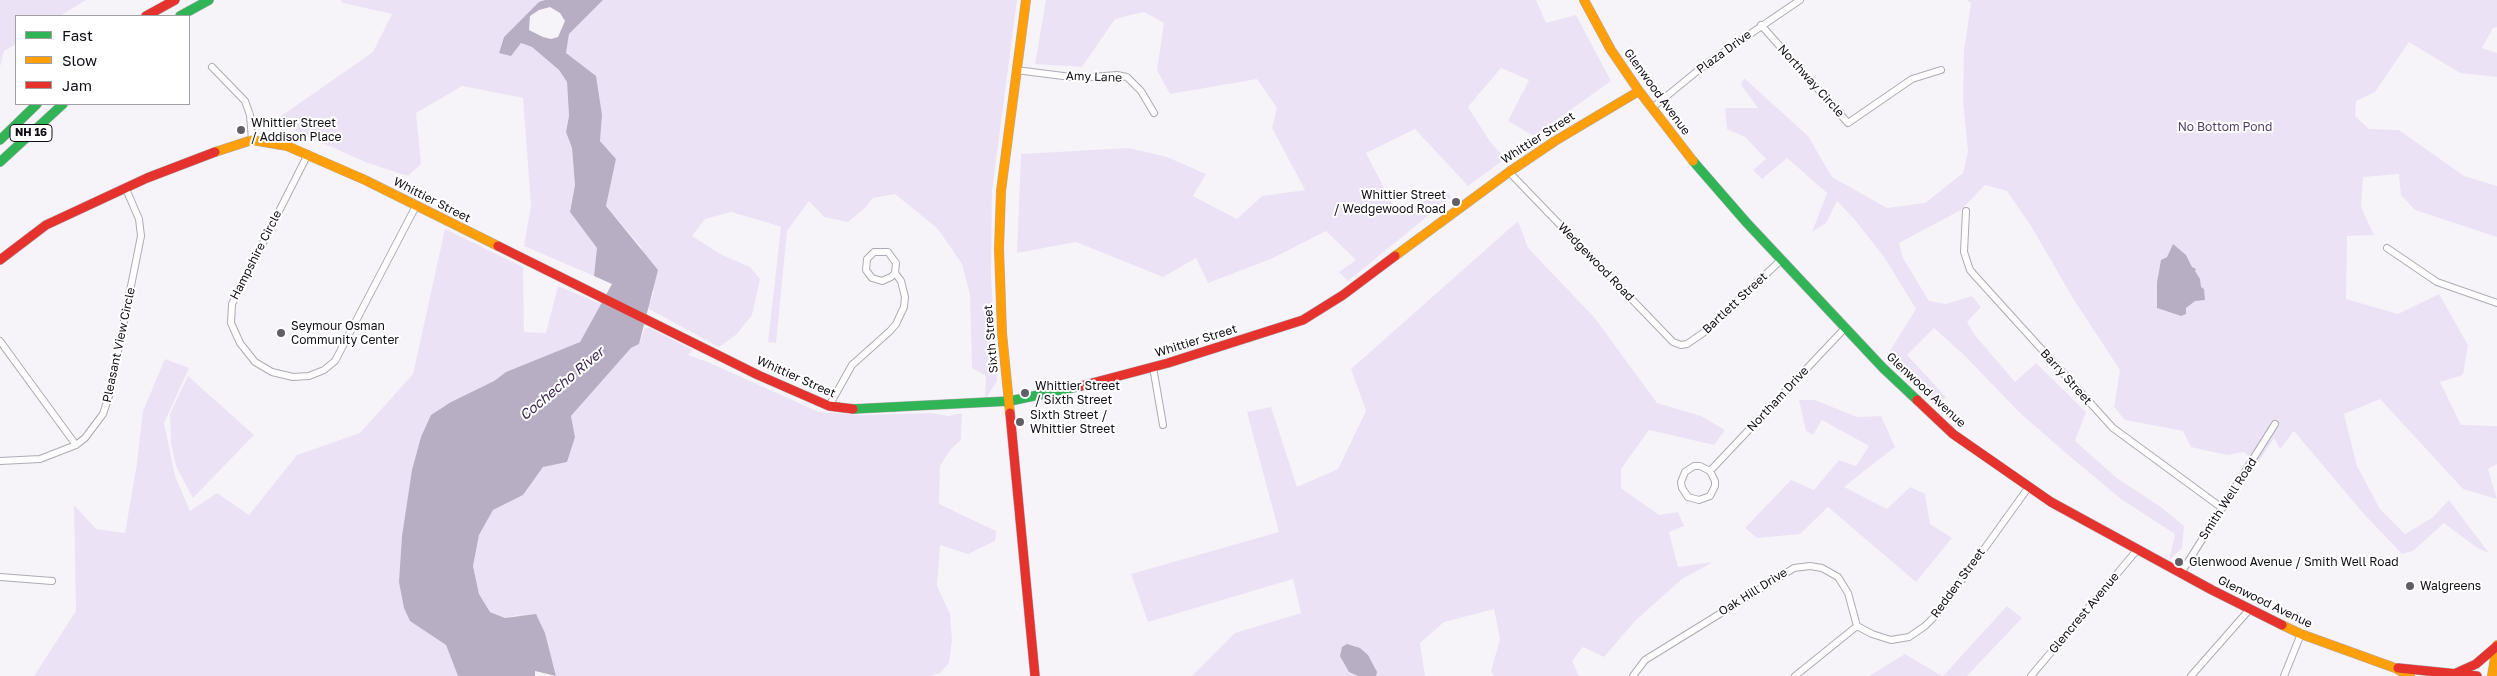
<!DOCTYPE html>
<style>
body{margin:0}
#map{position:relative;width:2497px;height:676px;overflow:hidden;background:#f6f4f9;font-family:"Golos Text",sans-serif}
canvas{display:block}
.legend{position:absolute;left:15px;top:15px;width:175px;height:90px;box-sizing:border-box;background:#fff;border:1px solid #a09fa2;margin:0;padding:6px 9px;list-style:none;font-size:15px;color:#120e17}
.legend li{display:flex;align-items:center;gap:10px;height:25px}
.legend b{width:25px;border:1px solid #a09fa2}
</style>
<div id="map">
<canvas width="2497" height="676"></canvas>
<ul class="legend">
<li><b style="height:6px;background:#30b455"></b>Fast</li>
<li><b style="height:6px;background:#ff9f0a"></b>Slow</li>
<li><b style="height:6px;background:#e5322d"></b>Jam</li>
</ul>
</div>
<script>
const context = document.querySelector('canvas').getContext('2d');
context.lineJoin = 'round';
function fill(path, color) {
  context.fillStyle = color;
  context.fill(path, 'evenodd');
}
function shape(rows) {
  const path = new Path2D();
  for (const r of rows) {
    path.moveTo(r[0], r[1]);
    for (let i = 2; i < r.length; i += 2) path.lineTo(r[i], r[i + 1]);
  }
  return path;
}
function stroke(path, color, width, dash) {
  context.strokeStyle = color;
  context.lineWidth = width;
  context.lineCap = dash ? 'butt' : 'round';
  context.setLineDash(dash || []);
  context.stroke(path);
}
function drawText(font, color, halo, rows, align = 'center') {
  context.font = font + ' "Golos Text",sans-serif';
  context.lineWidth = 4;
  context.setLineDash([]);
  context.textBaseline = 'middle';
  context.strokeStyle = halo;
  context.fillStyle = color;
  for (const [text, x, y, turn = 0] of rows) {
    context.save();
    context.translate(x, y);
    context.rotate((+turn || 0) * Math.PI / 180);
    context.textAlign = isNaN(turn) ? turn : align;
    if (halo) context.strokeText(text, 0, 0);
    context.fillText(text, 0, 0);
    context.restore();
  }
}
const green = shape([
 [0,0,86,0,60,16,16,16,16,44,4,51,0,67],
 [341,0,545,0,539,3,504,37,499,52,521,43,532,47,559,70,567,82,569,116,566,132,572,148,575,185,570,212,598,248,594,276,524,246,531,205,523,98,462,86,416,113,421,164,408,176,365,162,274,121,373,52,392,14,343,3],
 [603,0,1017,0,992,191,991,274,997,381,985,400,986,376,972,368,970,295,962,264,938,229,895,194,873,198,866,207,848,222,824,217,809,201,787,231,776,343,768,342,781,227,769,223,731,212,705,219,692,236,722,255,750,267,760,279,752,315,737,334,719,347,647,308,654,292,641,247,606,206,616,159,600,141,602,115,566,53,569,34],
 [1046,0,1536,0,1546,23,1576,15,1611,81,1534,136,1508,121,1529,80,1501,68,1468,107,1489,140,1505,159,1468,186,1415,129,1366,153,1398,215,1445,189,1451,197,1348,281,1339,272,1356,260,1326,231,1271,259,1208,283,1196,258,1163,277,1076,242,1017,253,1021,154,1129,148,1167,157,1206,174,1193,196,1237,219,1262,196,1305,190,1272,128,1277,108,1257,79,1170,94,1157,70,1164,23,1144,12,1115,19,1082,67,1035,64],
 [1967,0,2497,0,2497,27,2493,28,2482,48,2497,53,2497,77,2460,73,2409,42,2375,92,2356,101,2355,116,2369,129,2399,130,2464,176,2497,186,2497,237,2415,210,2401,195,2399,174,2363,177,2361,207,2374,235,2347,236,2346,299,2398,314,2439,294,2468,345,2463,375,2440,382,2461,425,2497,426,2497,464,2488,469,2497,499,2463,489,2380,399,2344,414,2357,466,2380,509,2405,534,2432,518,2449,500,2489,553,2477,548,2444,523,2413,551,2402,554,2363,513,2294,431,2280,449,2274,438,2257,464,2244,452,2227,455,2191,447,2183,431,2125,420,2114,407,2120,370,2074,300,2031,226,2007,191,1985,185,1961,210,1899,243,1903,258,1929,301,1946,304,1972,296,1981,307,1967,322,1974,334,2015,382,2036,363,2086,412,2075,441,2118,479,2161,507,2184,526,2182,548,2169,560,2175,534,2121,499,2067,454,2020,413,1964,355,1934,328,1907,355,1946,397,1936,406,1888,354,1916,309,1884,257,1855,220,1837,201,1826,223,1812,232,1827,193,1787,158,1762,179,1753,170,1766,159,1745,137,1727,129,1725,108,1758,108,1741,85,1744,78,1808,136,1832,177,1887,208,1925,203,1963,173,1968,152,1963,99,1964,51,1971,3],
 [2173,244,2187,259,2201,288,2181,316,2157,308,2157,282,2161,260,2167,257],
 [1518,221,1528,248,1594,317,1657,403,1701,416,1725,430,1714,445,1649,430,1621,469,1621,488,1659,515,1678,512,1684,526,1669,532,1678,567,1713,562,1682,579,1635,621,1604,657,1583,647,1572,661,1579,676,1494,676,1491,671,1500,639,1494,609,1444,622,1420,643,1425,676,1376,676,1377,672,1349,672,1358,676,1192,676,1235,633,1301,613,1293,579,1148,622,1131,574,1279,532,1247,412,1271,407,1297,487,1338,469,1366,411,1351,369],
 [445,229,523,267,524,332,546,333,558,286,601,304,580,342,506,372,494,381,451,402,410,620,446,645,458,676,34,676,76,611,74,505,96,529,125,533,137,463,143,411,165,359,189,368,164,423,175,476,190,511,217,493,249,515,297,455,360,433,413,374],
 [645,328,650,328,693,350,688,355,708,362,819,412,862,415,932,413,948,416,962,413,961,440,950,450,940,466,939,504,996,531,995,541,968,554,940,545,937,586,950,614,952,641,949,663,940,673,931,676,556,676,545,633,518,615,505,618,490,612,479,594,473,566,479,535,493,510,523,495,543,467,575,437,571,416,631,348,639,344],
 [188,376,254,435,193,498,176,466,171,442,170,414],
 [1799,400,1815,400,1857,417,1881,416,1895,447,1844,487,1887,509,1910,487,1925,494,1930,524,1952,538,1916,582,1828,507,1800,534,1757,538,1745,528,1791,480,1814,490,1839,460,1856,466,1869,446,1822,420,1813,435,1806,431],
 [2007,606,2022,618,1967,676,1943,676],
 [1905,654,1942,676,1869,676]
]);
const water = shape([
 [545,0,603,0,569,34,566,53,596,76,602,115,600,141,616,159,606,206,658,270,639,344,631,348,571,416,575,437,567,462,543,467,523,495,493,510,479,535,473,566,479,594,490,612,505,618,536,614,545,633,556,676,535,671,535,676,458,676,446,645,410,621,404,608,399,582,402,536,412,470,421,437,431,415,451,402,494,381,506,372,580,342,612,284,594,276,597,248,570,212,575,185,572,148,566,132,569,116,567,82,559,70,532,47,521,43,511,56,499,53,504,37,539,2],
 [550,7,560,13,565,21,558,37,551,39,543,37,529,30,530,16,539,10],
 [2173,244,2186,255,2192,267,2196,269,2195,271,2200,279,2201,287,2204,289,2205,300,2195,301,2186,308,2186,314,2181,316,2157,308,2157,282,2161,260,2167,257],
 [1347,644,1360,648,1368,655,1377,672,1376,676,1358,676,1349,672,1340,656,1342,647]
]);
const street = shape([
 [1761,25,1848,123,1912,79,1941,70],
 [212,67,245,101,250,115,252,140],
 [1016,70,1079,78,1117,75,1127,77,1141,91,1154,113],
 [1652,108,1706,64,1800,0],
 [308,154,232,304,231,323,240,343,255,362,272,372,293,377,309,376,324,370,335,361,416,206],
 [1509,172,1673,342,1681,345,1687,344,1703,333,1781,260],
 [1966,211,1964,252,1970,270,1977,278,2113,428,2222,508],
 [2387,248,2437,282,2497,303],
 [0,341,76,445],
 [1153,367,1163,425],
 [829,406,852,365,890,331,896,324,904,307,905,297,901,281,895,273,891,277,882,281,872,278,866,270,867,259,874,252,888,252,896,263,895,273],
 [0,461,40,459,76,445,85,438,103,414,109,396,141,236,139,219,126,189],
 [1710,471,1715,481,1715,486,1710,496,1699,500,1688,497,1682,488,1681,482,1685,472,1694,466,1700,466,1710,471,1845,328],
 [2181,573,2275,424],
 [0,577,52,581],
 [1857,626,1872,634,1891,640,1909,637,1925,626,1938,613,2028,488],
 [1633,676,1645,660,1794,568,1810,566,1822,568,1838,577,1848,593,1857,626],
 [1795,676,1857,626],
 [2031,676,2137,550],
 [2191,676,2249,610],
 [2284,676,2301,634]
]);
const fast = shape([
 [180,16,209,0],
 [0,140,37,104],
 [1693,161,1746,222,1883,368,1917,400],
 [0,162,63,104],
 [853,409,1010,401,1081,386]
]);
const slow = shape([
 [1584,0,1611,50,1639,91,1693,161],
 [215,152,252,140,287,146,365,180,498,246],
 [1395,256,1509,172,1555,141,1639,91],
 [1010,413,1002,333,999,249,1001,191,1026,0],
 [2282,625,2301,634,2395,668,2410,676],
 [2492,676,2497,645]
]);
const jam = shape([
 [146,16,175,0],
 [498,246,758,375,829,406,853,409],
 [0,260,46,225,147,178,215,152],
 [1081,386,1168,363,1303,320,1343,295,1395,256],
 [1917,400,1953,434,2051,502,2212,590,2282,625],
 [1010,413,1035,676],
 [2398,668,2477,676],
 [2454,674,2476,664,2497,646]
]);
const markers = [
 [241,130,5,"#625e66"],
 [1456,202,5,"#625e66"],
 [281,333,5,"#625e66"],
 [1025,393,5,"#625e66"],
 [1020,422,5,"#625e66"],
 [2179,562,5,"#625e66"],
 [2410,586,5,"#625e66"]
];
const shields = [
 [31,133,42]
];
const shieldNames = [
 ["NH 16",31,133]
];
const streetNames = [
 ["Plaza Drive",1724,52,-36],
 ["Amy Lane",1094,77,2],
 ["Northway Circle",1811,81,48],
 ["Glenwood Avenue",1657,92,54],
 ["Whittier Street",1538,138,-33],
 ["Whittier Street",432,200,27],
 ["Hampshire Circle",256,255,-63],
 ["Wedgewood Road",1596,262,46],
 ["Bartlett Street",1735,303,-43],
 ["Sixth Street",991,339,-95],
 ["Whittier Street",1196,341,-17],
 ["Pleasant View Circle",119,345,-78],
 ["Whittier Street",796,377,24],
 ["Barry Street",2066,377,48],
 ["Glenwood Avenue",1926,390,43],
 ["Northam Drive",1778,399,-47],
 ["Smith Well Road",2228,499,-57],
 ["Redden Street",1958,583,-54],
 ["Oak Hill Drive",1753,592,-32],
 ["Glenwood Avenue",2265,602,26],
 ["Glencrest Avenue",2084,613,-50]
];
const poiNames = [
 ["Whittier Street",251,123],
 ["/ Addison Place",251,137],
 ["Whittier Street",1446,195,"right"],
 ["/ Wedgewood Road",1446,209,"right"],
 ["Seymour Osman",291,326],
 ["Community Center",291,340],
 ["Whittier Street",1035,386],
 ["/ Sixth Street",1035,400],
 ["Sixth Street /",1030,415],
 ["Whittier Street",1030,429],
 ["Glenwood Avenue / Smith Well Road",2189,562],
 ["Walgreens",2420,586]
];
const parkNames = [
 ["No Bottom Pond",2225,127]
];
const waterNames = [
 ["Cochecho River",562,384,-40]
];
fill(green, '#ebe3f5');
fill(water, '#b8aec4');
stroke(street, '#aeabb2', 8);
stroke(fast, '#aeabb2', 10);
stroke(slow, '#aeabb2', 10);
stroke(jam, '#aeabb2', 10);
stroke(street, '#fefdfe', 6);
stroke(fast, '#30b455', 9);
stroke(slow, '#ff9f0a', 9);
stroke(jam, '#e5322d', 9);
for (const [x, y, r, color] of markers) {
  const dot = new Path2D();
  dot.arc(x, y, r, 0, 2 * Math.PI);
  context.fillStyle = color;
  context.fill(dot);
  stroke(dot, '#fff', 2);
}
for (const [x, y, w] of shields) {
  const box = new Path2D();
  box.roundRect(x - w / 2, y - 8.5, w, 17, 4);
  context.fillStyle = '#fff';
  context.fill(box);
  stroke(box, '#120e17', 1);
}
drawText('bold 11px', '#120e17', null, shieldNames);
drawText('12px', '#120e17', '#fff', streetNames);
drawText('12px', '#120e17', '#fff', poiNames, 'left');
drawText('12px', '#543e6a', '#fff', parkNames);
drawText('italic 14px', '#3c2751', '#fff', waterNames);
</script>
